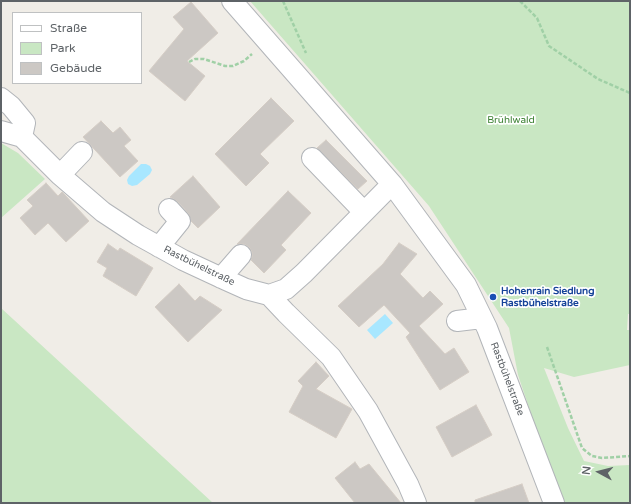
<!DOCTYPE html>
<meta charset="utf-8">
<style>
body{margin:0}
#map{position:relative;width:631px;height:504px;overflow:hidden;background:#f0ede7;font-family:"Varela Round",sans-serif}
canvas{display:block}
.frame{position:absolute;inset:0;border:2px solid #5e6367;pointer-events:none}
.legend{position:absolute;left:12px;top:12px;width:130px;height:72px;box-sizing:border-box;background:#fff;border:1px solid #bfc1c2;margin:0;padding:5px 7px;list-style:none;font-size:12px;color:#5e6367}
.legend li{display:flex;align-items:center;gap:8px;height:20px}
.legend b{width:20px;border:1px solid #bfc1c2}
.north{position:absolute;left:579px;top:452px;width:40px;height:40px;-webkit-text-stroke:3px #fff;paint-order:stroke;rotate:277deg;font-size:11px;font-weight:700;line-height:16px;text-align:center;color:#5e6367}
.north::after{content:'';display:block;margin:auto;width:14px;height:18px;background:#5e6367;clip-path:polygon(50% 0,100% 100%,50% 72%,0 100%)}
</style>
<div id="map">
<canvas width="631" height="504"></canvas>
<div class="frame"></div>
<ul class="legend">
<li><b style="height:5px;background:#fff"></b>Straße</li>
<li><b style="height:11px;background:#c9e7c3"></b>Park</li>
<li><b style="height:11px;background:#ccc8c4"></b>Gebäude</li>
</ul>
<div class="north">N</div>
</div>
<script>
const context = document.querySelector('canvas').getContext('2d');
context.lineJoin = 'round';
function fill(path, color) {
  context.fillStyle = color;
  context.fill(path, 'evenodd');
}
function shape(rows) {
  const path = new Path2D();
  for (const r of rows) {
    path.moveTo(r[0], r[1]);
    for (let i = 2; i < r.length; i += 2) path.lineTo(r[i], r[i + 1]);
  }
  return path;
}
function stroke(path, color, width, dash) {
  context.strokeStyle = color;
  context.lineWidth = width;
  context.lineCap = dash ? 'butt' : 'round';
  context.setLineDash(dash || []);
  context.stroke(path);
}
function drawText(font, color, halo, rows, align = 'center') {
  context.font = font + ' "Varela Round",sans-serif';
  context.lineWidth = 3.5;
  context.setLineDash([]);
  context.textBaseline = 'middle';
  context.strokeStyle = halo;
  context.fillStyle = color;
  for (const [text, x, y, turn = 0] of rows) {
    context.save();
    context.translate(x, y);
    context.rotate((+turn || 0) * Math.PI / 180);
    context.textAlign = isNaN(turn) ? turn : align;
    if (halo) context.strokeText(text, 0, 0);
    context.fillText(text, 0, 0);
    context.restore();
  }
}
const green = shape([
 [250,1,630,1,630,314,628,314,627,330,630,330,630,365,574,377,544,368,568,428,584,461,608,466,630,465,630,503,561,503,518,375,509,328,429,206],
 [1,143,18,153,45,179,1,218],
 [1,308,213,503,1,503]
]);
const water = shape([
 [141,164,146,164,150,166,152,170,150,174,137,185,132,186,128,184,127,180,129,176],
 [385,314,393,323,375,339,367,330]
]);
const building = shape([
 [191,2,218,33,187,61,205,76,185,101,149,71,184,29,173,17,191,2],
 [271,98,294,121,260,154,269,163,246,186,215,154,271,98],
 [101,121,113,133,120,127,131,140,124,146,138,161,120,177,83,137,101,121],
 [326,140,367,181,358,189,317,148,326,140],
 [193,176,220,207,198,228,191,221,188,213,177,201,170,197,193,176],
 [46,183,58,196,62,192,65,195,89,221,66,242,48,223,35,235,20,218,33,206,27,200,46,183],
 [288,191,311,213,281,245,286,250,264,273,251,260,252,257,252,252,249,247,244,244,237,244,288,191],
 [399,243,417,254,400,274,423,298,430,291,443,304,419,326,445,354,454,348,469,372,440,390,406,337,410,333,384,305,359,327,338,306,383,264,399,243],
 [108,244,118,251,120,248,153,268,136,296,103,276,107,268,97,262,108,244],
 [179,284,195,301,200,296,222,310,188,342,155,307,179,284],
 [316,362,329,376,316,389,352,409,336,438,289,412,303,386,298,381,316,362],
 [476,405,492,435,452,457,436,427,476,405],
 [355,462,360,469,369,464,401,503,355,503,335,478,355,462],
 [522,484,529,503,475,503,475,500,522,484]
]);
const path = shape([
 [283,1,306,53],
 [520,1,537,18,549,46,598,79,630,93],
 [189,62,195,59,204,59,225,66,233,66,244,61,252,54],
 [547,347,582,448,592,456,602,458,630,456]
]);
const minor = shape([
 [232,1,392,184,466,285,487,328,554,503],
 [1,98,11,106,25,123,22,137],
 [1,131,22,137,60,175,103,212,138,235,183,260,226,280,246,289,269,295,286,289,304,273,392,184],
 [312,158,364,212],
 [60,175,82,152],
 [159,247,180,221,169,209],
 [221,278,241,255],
 [269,295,286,313,331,357,368,411,408,484,416,503],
 [457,321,482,318]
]);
const markers = [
 [493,297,4,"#1a4fb4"]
];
const parkNames = [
 ["Brühlwald",511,120]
];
const streetNames = [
 ["Rastbühelstraße",199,266,26],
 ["Rastbühelstraße",507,379,69]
];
const transitNames = [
 ["Hohenrain Siedlung",501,291],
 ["Rastbühelstraße",501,303]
];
fill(green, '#c9e7c3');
fill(water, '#a8e7ff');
fill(building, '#ccc8c4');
stroke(building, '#d5cdc5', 1);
stroke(minor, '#b2b5b9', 22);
stroke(path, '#a0d0a6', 2.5, [4, 2]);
stroke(minor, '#fff', 20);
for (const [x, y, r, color] of markers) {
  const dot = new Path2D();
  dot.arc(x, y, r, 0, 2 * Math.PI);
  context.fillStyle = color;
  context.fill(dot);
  stroke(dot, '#fff', 1.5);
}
drawText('10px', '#3c8133', '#fff', parkNames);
drawText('10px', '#5e6367', '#fff', streetNames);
drawText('bold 10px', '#164399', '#fff', transitNames, 'left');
</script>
